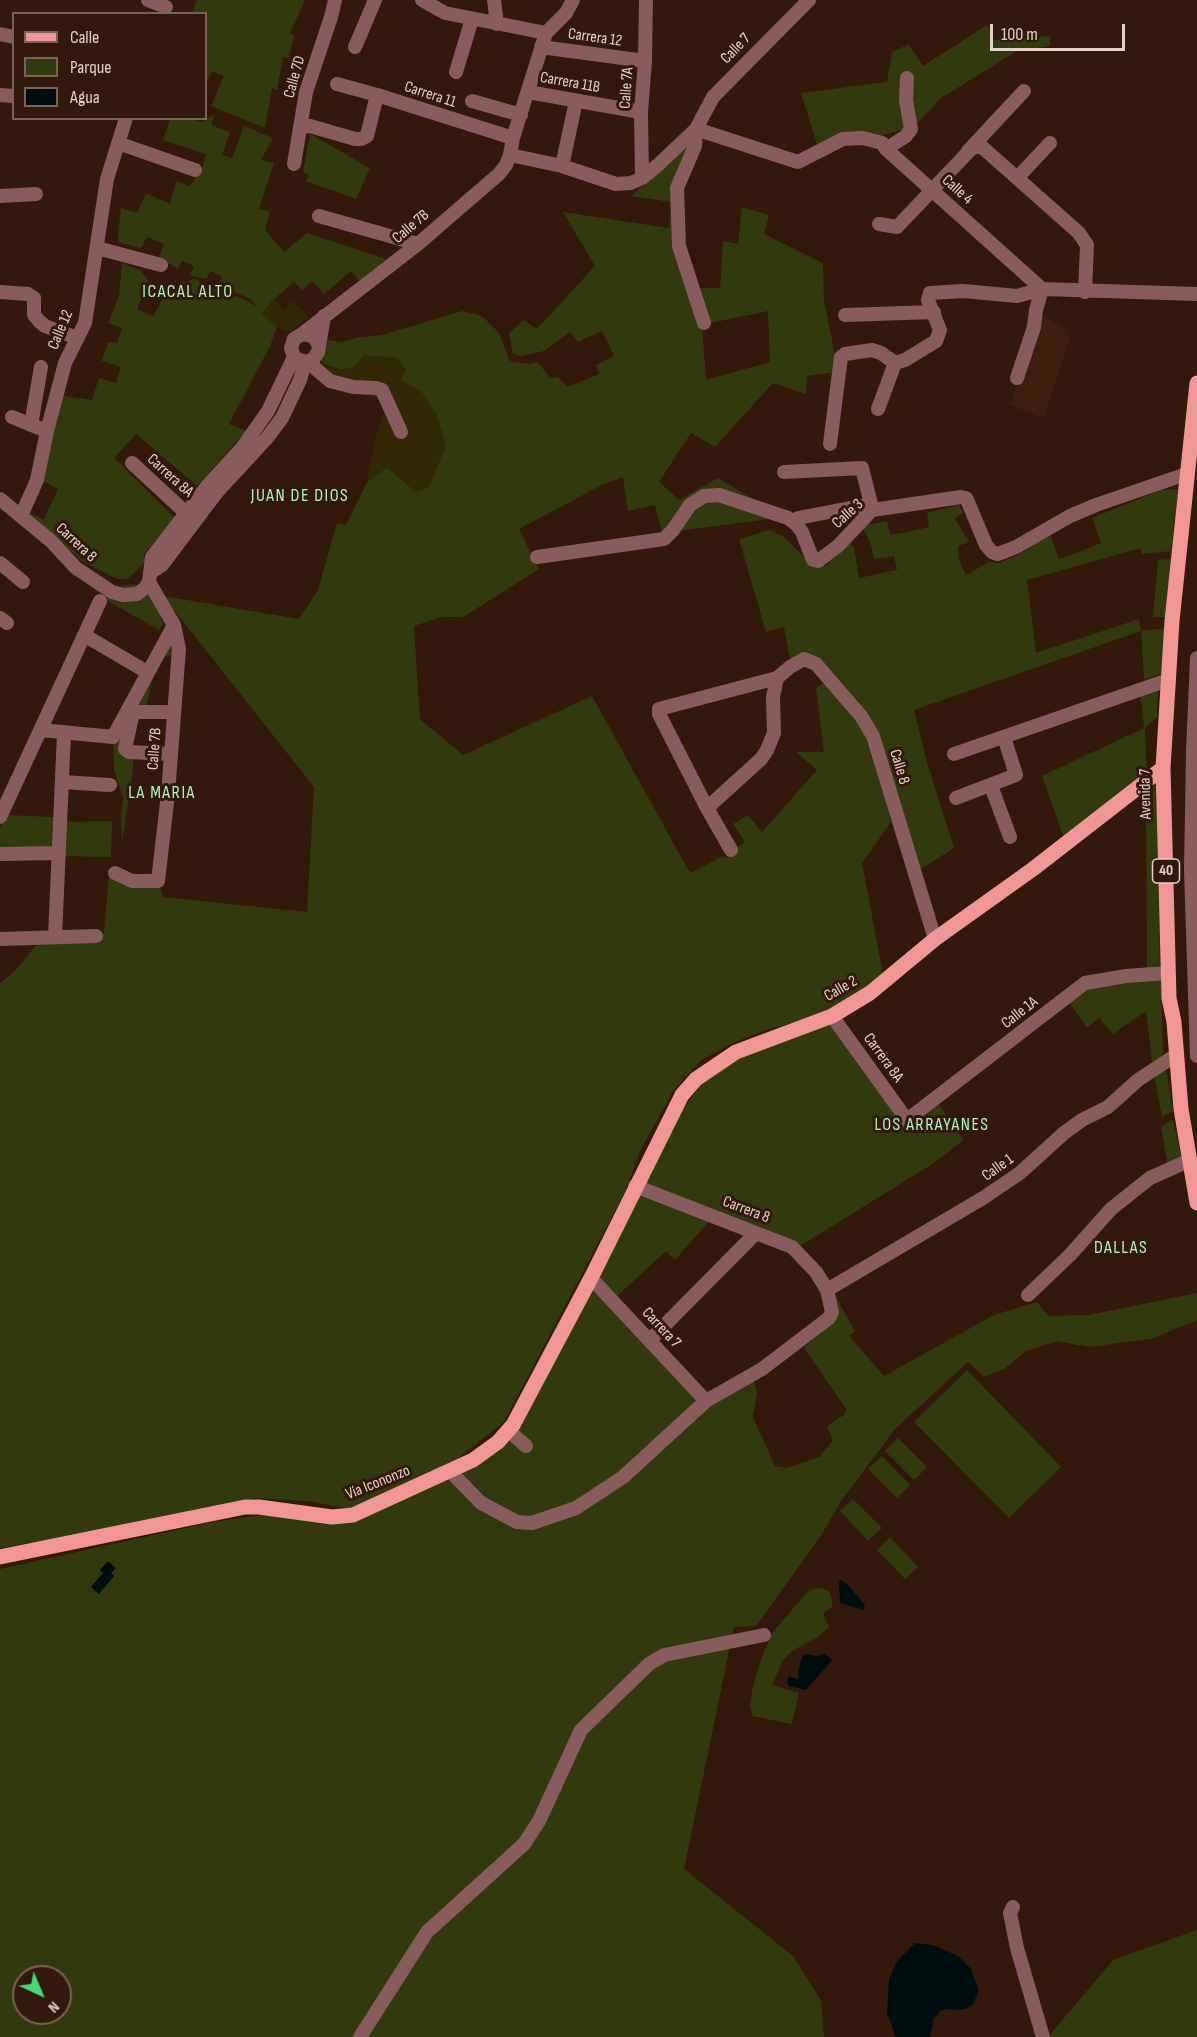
<!DOCTYPE html>
<meta charset="utf-8">
<style>
body{margin:0}
#map{position:relative;width:1197px;height:2037px;overflow:hidden;background:#33190c;font-family:"Sofia Sans Condensed",sans-serif}
canvas{display:block}
.legend{position:absolute;left:12px;top:12px;width:195px;height:108px;box-sizing:border-box;background:#33190c;border:2px solid #796257;margin:0;padding:8px 10px;list-style:none;font-size:18px;color:#e3d0c8}
.legend li{display:flex;align-items:center;gap:12px;height:30px}
.legend b{width:30px;border:2px solid #796257}
.north{position:absolute;left:12px;top:1965px;width:60px;height:60px;box-sizing:border-box;background:#33190c;border:2px solid #796257;border-radius:50%;rotate:136deg;font-size:16px;font-weight:700;line-height:24px;text-align:center;color:#e3d0c8}
.north::after{content:'';display:block;margin:auto;width:21px;height:27px;background:#48d779;clip-path:polygon(50% 0,100% 100%,50% 72%,0 100%)}
.scale{position:absolute;left:990px;top:24px;width:135px;height:27px;box-sizing:border-box;border:3px solid #e3d0c8;border-top:0;padding-left:8px;font-size:18px;line-height:21px;white-space:nowrap;color:#e3d0c8;-webkit-text-stroke:4px #33190c;paint-order:stroke}
</style>
<div id="map">
<canvas width="1197" height="2037"></canvas>
<ul class="legend">
<li><b style="height:8px;background:#f09697"></b>Calle</li>
<li><b style="height:16px;background:#32390f"></b>Parque</li>
<li><b style="height:16px;background:#000d0e"></b>Agua</li>
</ul>
<div class="north">N</div>
<div class="scale">100 m</div>
</div>
<script>
const context = document.querySelector('canvas').getContext('2d');
context.lineJoin = 'round';
function fill(path, color) {
  context.fillStyle = color;
  context.fill(path, 'evenodd');
}
function shape(rows) {
  const path = new Path2D();
  for (const r of rows) {
    path.moveTo(r[0], r[1]);
    for (let i = 2; i < r.length; i += 2) path.lineTo(r[i], r[i + 1]);
  }
  return path;
}
function stroke(path, color, width, dash) {
  context.strokeStyle = color;
  context.lineWidth = width;
  context.lineCap = dash ? 'butt' : 'round';
  context.setLineDash(dash || []);
  context.stroke(path);
}
function drawText(font, color, halo, rows, align = 'center') {
  context.font = font + ' "Sofia Sans Condensed",sans-serif';
  context.lineWidth = 6;
  context.setLineDash([]);
  context.textBaseline = 'middle';
  context.strokeStyle = halo;
  context.fillStyle = color;
  for (const [text, x, y, turn = 0] of rows) {
    context.save();
    context.translate(x, y);
    context.rotate((+turn || 0) * Math.PI / 180);
    context.textAlign = isNaN(turn) ? turn : align;
    if (halo) context.strokeText(text, 0, 0);
    context.fillText(text, 0, 0);
    context.restore();
  }
}
const built = shape([
 [1042,316,1072,331,1044,418,1010,405]
]);
const green = shape([
 [197,0,305,0,290,33,294,36,289,58,283,57,277,90,272,88,265,128,211,106,224,76,212,71,206,84,206,14,192,12],
 [987,25,993,40,1050,36,1050,46,1017,51,941,98,916,125,881,136,865,131,841,134,818,147,801,93,887,82,892,52,909,44,923,66],
 [214,115,211,125,230,132,222,155,232,158,244,126,273,138,261,160,274,163,259,209,270,211,265,230,284,252,307,233,386,259,360,281,351,271,324,294,312,281,302,290,294,282,274,299,262,313,277,327,270,346,229,424,246,431,197,486,136,434,114,458,175,518,143,555,147,561,127,579,117,579,83,562,29,513,44,519,58,489,43,481,59,395,92,400,99,378,116,383,121,367,102,361,108,342,117,343,122,328,108,323,119,296,122,263,140,270,148,280,137,309,153,316,169,288,194,279,250,302,258,308,251,299,219,285,222,277,211,271,206,279,190,275,194,266,182,261,178,269,159,257,164,244,147,237,141,248,117,242,121,208,137,213,146,193,170,204,176,181,190,186,203,165,206,154,163,140,170,119,192,119,202,122],
 [310,134,370,168,356,199,306,181,309,175,303,172],
 [692,143,673,188,678,247,702,326,706,380,770,362,768,311,710,323,700,288,720,288,723,241,738,244,742,207,769,215,764,234,823,263,824,300,836,360,836,372,807,376,806,394,773,383,715,447,691,433,659,482,679,500,718,478,769,508,768,519,662,533,655,505,628,511,623,477,600,486,519,529,539,569,463,617,441,617,414,626,420,719,463,755,592,696,690,873,705,866,722,856,725,858,737,852,736,848,745,842,733,824,748,815,762,832,817,770,796,752,824,752,816,688,826,681,860,720,880,773,891,822,862,863,883,974,864,990,810,1019,768,1029,733,1043,700,1061,673,1091,641,1149,625,1192,504,1422,453,1462,351,1509,307,1501,255,1498,171,1519,0,1548,0,983,15,971,39,942,97,941,104,932,109,874,158,881,163,897,307,912,314,787,163,596,299,619,318,590,337,523,346,525,367,482,387,467,416,492,400,380,365,355,354,367,342,370,326,365,321,361,328,340,343,342,356,338,382,335,462,311,482,316,499,333,509,360,513,362,531,364,538,362,550,378,558,377,568,387,599,374,596,365,614,356,602,331,578,342,570,332,544,351,521,356,513,354,509,333,524,320,537,329,595,266,563,212,669,228,671,202,631,196],
 [1178,489,1171,551,1142,554,1141,548,1027,580,1036,653,1139,619,1141,631,1166,628,1162,673,1144,680,1141,631,914,710,926,759,954,848,919,870,880,747,804,655,790,659,784,627,766,632,739,539,769,530,784,537,812,565,827,566,848,540,854,548,859,578,897,570,894,556,874,559,871,545,862,526,887,521,890,535,912,531,929,527,927,513,959,505,963,513,955,518,969,542,958,546,959,560,966,575,989,562,999,563,1020,554,1050,534,1059,559,1076,553,1101,543,1092,518,1161,490],
 [1171,559,1167,617,1153,617,1158,560],
 [134,584,147,591,154,599,163,623,159,630,106,600,113,588],
 [168,631,176,656,157,655,146,708,127,714,120,754,133,756,133,769,122,842,121,820,123,798,114,769,113,736],
 [1158,688,1157,717,1145,728,1147,774,1064,838,1042,776,1144,728,1140,692],
 [1156,786,1160,970,1147,970,1146,787],
 [6,815,53,817,53,850,0,851,0,827],
 [112,821,111,857,62,856,63,822],
 [1161,978,1163,1053,1161,1057,1152,1062,1146,1011,1113,1034,1099,1018,1087,1028,1068,1001,1090,987],
 [831,1021,906,1127,937,1102,964,1140,934,1163,800,1246,644,1185,677,1118,704,1080,739,1056],
 [1166,1067,1173,1111,1162,1117,1154,1074],
 [1173,1120,1183,1165,1168,1168,1161,1126],
 [641,1192,711,1219,675,1260,666,1251,615,1298,598,1276],
 [592,1286,699,1403,753,1377,757,1393,753,1417,775,1466,787,1468,819,1457,833,1440,827,1426,844,1415,847,1410,804,1348,836,1317,839,1309,831,1288,855,1331,849,1336,884,1376,994,1315,1037,1302,1049,1316,1089,1315,1197,1293,1197,1320,1151,1339,1088,1347,1057,1341,1026,1351,1004,1369,984,1377,968,1362,895,1429,841,1501,822,1534,756,1626,734,1627,684,1869,793,1956,821,2000,824,2037,0,2037,0,1569,213,1522,262,1515,357,1517,514,1431],
 [24,1977,60,1977,60,2013,24,2013],
 [967,1370,1061,1467,1009,1518,914,1422],
 [898,1438,927,1467,914,1480,885,1451],
 [882,1456,910,1485,897,1498,868,1469],
 [853,1499,882,1528,868,1541,840,1511],
 [890,1537,918,1567,905,1579,877,1550],
 [820,1588,829,1591,832,1600,832,1607,823,1614,829,1627,818,1637,792,1651,783,1660,772,1685,799,1693,792,1724,752,1716,750,1705,752,1691,760,1662,772,1633,810,1589],
 [1197,1930,1197,2037,1048,2037,1113,1960]
]);
const sand = shape([
 [274,299,283,309,293,301,309,317,289,332,277,327,262,313],
 [365,355,398,358,406,370,401,380,421,391,437,415,446,446,429,487,417,492,387,467,367,482,376,435,385,411,379,399,366,394,335,388,311,376,321,361,326,365,342,370,354,367]
]);
const water = shape([
 [108,1561,116,1568,111,1573,114,1576,99,1594,91,1587,103,1573,100,1570],
 [841,1580,848,1585,865,1605,863,1610,840,1603,839,1582],
 [804,1654,818,1656,825,1654,832,1660,806,1690,789,1686,787,1683,789,1676,797,1679,799,1678,798,1674,801,1660],
 [915,1943,933,1945,958,1956,971,1969,979,1990,973,2004,966,2009,957,2010,947,2009,940,2011,934,2019,930,2037,896,2037,887,2013,889,1979,897,1961]
]);
const minor = shape([
 [148,0,166,7],
 [422,0,445,13,546,33],
 [494,0,497,24],
 [0,34,14,37],
 [355,47,375,0],
 [541,47,645,61],
 [456,72,472,19],
 [337,84,377,95,513,138],
 [528,92,641,112],
 [0,95,14,96],
 [472,101,521,115],
 [301,127,310,126,355,139,361,139,367,136,377,95],
 [696,129,798,162,843,139,863,138,882,143,886,149,1042,289,1197,294],
 [696,129,695,146,677,188,679,246,704,323],
 [118,143,195,170],
 [886,149,906,136,911,129,906,100,907,78],
 [968,151,1024,91],
 [510,155,562,166,616,184,631,183,642,178,658,165,696,129,713,97,809,0],
 [294,164,306,92,331,17,335,0],
 [562,166,576,101],
 [642,178,641,112,645,61,646,0],
 [1017,178,1050,143],
 [0,196,36,194],
 [319,216,418,244],
 [879,224,897,227,973,147,982,147,1079,233,1087,245,1085,292],
 [97,248,161,265],
 [0,292,28,294,34,298,34,315,39,321,45,326,77,338],
 [845,315,934,312],
 [302,334,418,244,499,174,506,165,510,155,513,138,546,33,566,13,573,0],
 [319,345,313,336,302,334,294,339,291,348,294,357,299,360,308,362,314,358,318,352,324,316],
 [308,362,330,381,353,387,376,388,382,390,401,432],
 [1017,378,1034,327,1036,310,1042,289],
 [878,409,895,363,905,360,936,341,940,330,928,300,930,293,963,291,1017,296,1042,289],
 [12,417,39,428],
 [31,425,41,367],
 [830,444,841,357,845,354,872,350,881,353,895,363],
 [132,463,186,513],
 [784,472,862,468,871,504],
 [0,499,51,541,76,568,112,592,123,595,137,594,145,588,149,582,152,557,208,485,242,448,268,411,294,357],
 [21,516,37,480,47,431,65,363,85,323,107,179,126,118],
 [798,518,871,504,872,510],
 [537,557,664,539,673,530,690,505,704,496,719,495,788,518,797,525,802,532,813,560,818,561,838,546,872,510,961,497,966,498,968,502,986,545,992,552,998,554,1016,547,1070,516,1096,505,1186,474],
 [0,563,23,582],
 [150,573,162,565,217,492,267,438,282,418,300,380,305,362],
 [0,618,7,623],
 [84,635,147,672],
 [1197,658,1193,752,1191,870,1197,1056],
 [41,730,113,737,174,625],
 [171,754,129,752,125,749,133,712,174,712],
 [954,754,1168,680],
 [62,782,110,785],
 [991,786,1010,837],
 [956,798,1016,775,1004,737],
 [707,808,761,759,767,750,774,733,773,697,777,678],
 [0,817,100,601],
 [731,850,707,808,659,714,659,709,777,678,790,667,804,659,816,664,861,716,873,736,935,939],
 [0,854,59,853],
 [115,873,132,881,158,881,168,794,179,649,174,625,149,582],
 [55,937,64,733],
 [0,939,96,936],
 [832,1016,907,1120,1085,983,1126,976,1168,973],
 [591,1278,706,1401],
 [827,1290,983,1198,1020,1173,1064,1133,1082,1120,1108,1107,1138,1080,1176,1055],
 [1028,1295,1070,1255,1111,1209,1150,1178,1188,1161],
 [650,1340,756,1233],
 [509,1431,526,1446],
 [451,1472,481,1503,517,1522,532,1523,576,1508,623,1477,706,1401,762,1369,829,1318,832,1312,827,1290,816,1272,792,1247,635,1186],
 [1013,1907,1010,1913,1017,1948,1043,2037],
 [360,2037,427,1932,524,1844,539,1821,581,1730,649,1664,664,1655,764,1635]
]);
const major = shape([
 [1197,383,1172,621,1163,768,1169,998,1174,1022,1181,1109,1197,1203],
 [0,1557,245,1507,259,1507,332,1517,353,1515,473,1460,498,1442,513,1425,591,1278,682,1095,696,1079,736,1052,832,1016,870,993,935,939,1033,869,1163,768]
]);
const shields = [
 [1166,871,27]
];
const shieldNames = [
 ["40",1166,871]
];
const streetNames = [
 ["Carrera 12",595,38,8],
 ["Calle 7",736,49,-46],
 ["Calle 7D",295,77,-75],
 ["Carrera 11B",570,83,10],
 ["Calle 7A",627,88,-86],
 ["Carrera 11",430,95,18],
 ["Calle 4",957,190,42],
 ["Calle 7B",411,227,-40],
 ["Calle 12",61,330,-67],
 ["Carrera 8A",170,476,42],
 ["Calle 3",848,514,-42],
 ["Carrera 8",76,543,43],
 ["Calle 7B",155,749,-86],
 ["Calle 8",899,767,73],
 ["Avenida 7",1146,794,-91],
 ["Calle 2",841,989,-30],
 ["Calle 1A",1020,1013,-38],
 ["Carrera 8A",883,1058,54],
 ["Calle 1",998,1168,-36],
 ["Carrera 8",746,1210,21],
 ["Carrera 7",661,1328,47],
 ["Vía Icononzo",378,1483,-22]
];
const neighbourhoodNames = [
 ["ICACAL ALTO",188,292],
 ["JUAN DE DIOS",300,496],
 ["LA MARIA",162,793],
 ["LOS ARRAYANES",932,1125],
 ["DALLAS",1121,1248]
];
fill(built, '#3e1e0c');
fill(green, '#32390f');
fill(sand, '#302806');
fill(water, '#000d0e');
stroke(minor, '#885c5c', 14);
stroke(major, '#f09697', 15);
for (const [x, y, w] of shields) {
  const box = new Path2D();
  box.roundRect(x - w / 2, y - 12, w, 24, 4.5);
  context.fillStyle = '#33190c';
  context.fill(box);
  stroke(box, '#e3d0c8', 1.5);
}
drawText('bold 15px', '#e3d0c8', null, shieldNames);
drawText('16px', '#e3d0c8', '#33190c', streetNames);
context.letterSpacing = '1.5px';
drawText('18px', '#b0f4bf', '#33190c', neighbourhoodNames);
context.letterSpacing = '0px';
</script>
